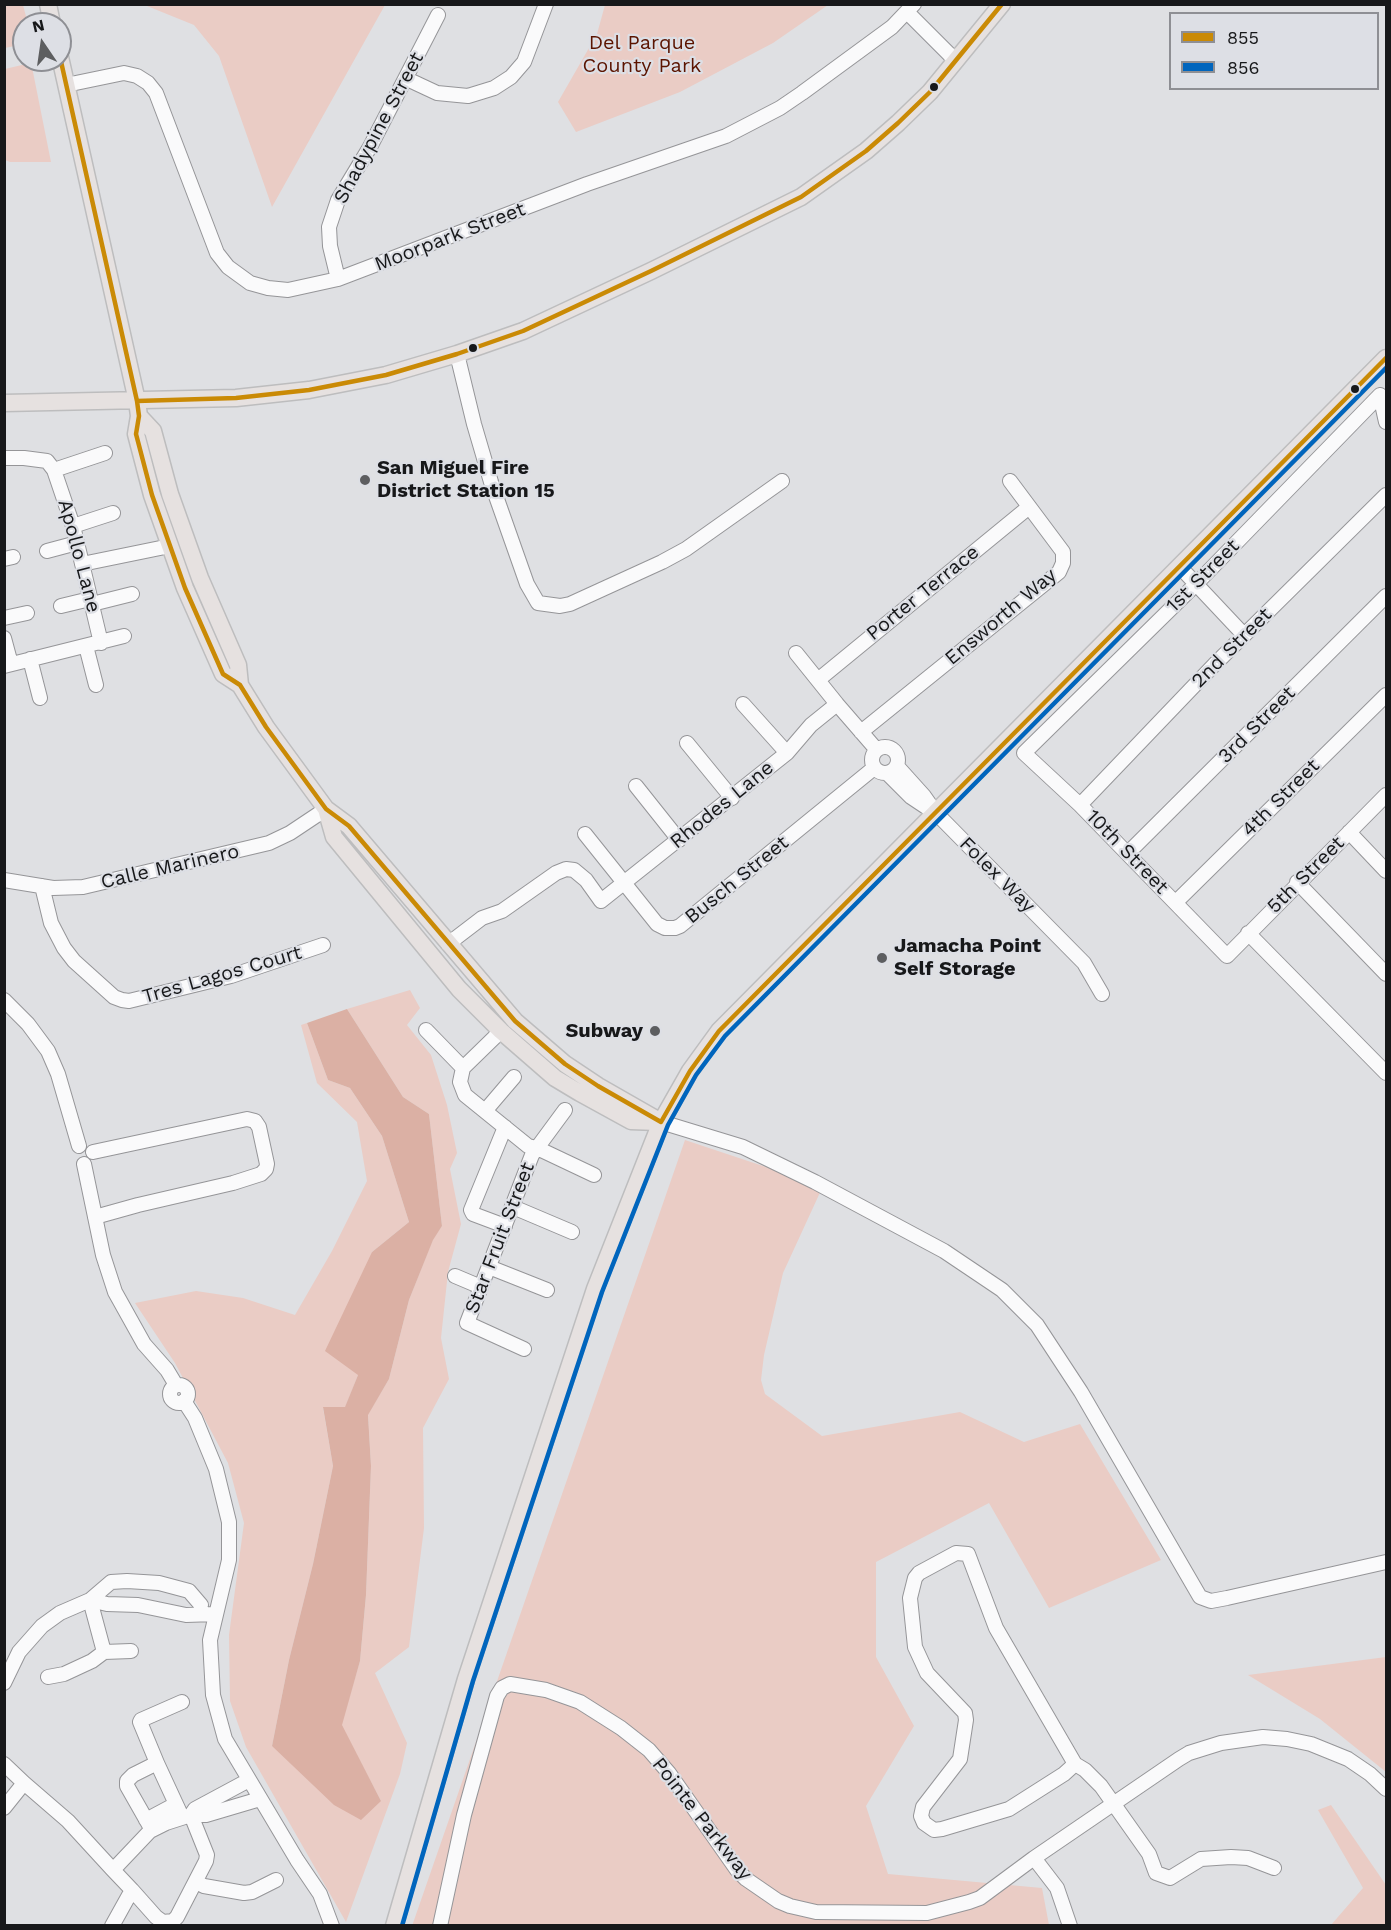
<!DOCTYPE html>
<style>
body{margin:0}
#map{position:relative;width:1391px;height:1930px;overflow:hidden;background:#dfe0e3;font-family:"Work Sans",sans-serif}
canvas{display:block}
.frame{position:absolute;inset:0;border:6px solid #17181a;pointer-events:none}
.legend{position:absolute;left:1169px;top:12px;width:210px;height:78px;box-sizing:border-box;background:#dddfe5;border:2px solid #8e8f94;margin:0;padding:8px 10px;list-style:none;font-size:18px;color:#17181a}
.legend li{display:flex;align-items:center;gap:12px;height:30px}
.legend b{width:30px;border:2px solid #8e8f94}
.north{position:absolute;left:12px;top:12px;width:60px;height:60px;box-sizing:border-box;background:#dddfe5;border:2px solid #8e8f94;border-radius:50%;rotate:347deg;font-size:16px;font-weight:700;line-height:24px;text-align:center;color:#17181a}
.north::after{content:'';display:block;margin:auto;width:21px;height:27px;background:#5d5e60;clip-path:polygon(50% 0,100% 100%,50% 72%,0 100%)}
</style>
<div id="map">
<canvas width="1391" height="1930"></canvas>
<div class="frame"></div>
<ul class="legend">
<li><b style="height:8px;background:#ca8a05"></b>855</li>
<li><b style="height:8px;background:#0065bd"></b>856</li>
</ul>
<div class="north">N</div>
</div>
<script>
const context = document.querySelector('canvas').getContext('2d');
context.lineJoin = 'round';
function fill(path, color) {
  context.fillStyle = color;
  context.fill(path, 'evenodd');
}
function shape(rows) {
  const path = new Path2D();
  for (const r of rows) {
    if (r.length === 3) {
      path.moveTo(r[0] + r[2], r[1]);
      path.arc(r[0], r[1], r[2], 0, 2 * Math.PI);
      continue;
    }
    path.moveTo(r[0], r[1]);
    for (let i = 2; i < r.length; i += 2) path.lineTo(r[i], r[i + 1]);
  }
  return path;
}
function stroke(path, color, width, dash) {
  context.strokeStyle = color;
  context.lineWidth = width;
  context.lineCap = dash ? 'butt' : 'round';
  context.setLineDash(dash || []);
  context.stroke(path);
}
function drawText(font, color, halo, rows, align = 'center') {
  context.font = font + ' "Work Sans",sans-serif';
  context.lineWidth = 4.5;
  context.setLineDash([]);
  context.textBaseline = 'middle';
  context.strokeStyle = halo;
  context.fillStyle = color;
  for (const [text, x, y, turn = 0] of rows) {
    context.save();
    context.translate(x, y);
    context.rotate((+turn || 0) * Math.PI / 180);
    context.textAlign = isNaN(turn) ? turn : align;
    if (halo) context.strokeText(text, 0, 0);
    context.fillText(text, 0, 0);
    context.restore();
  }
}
const green = shape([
 [152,4,385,5,272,207,219,56,194,25,147,6],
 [4,5,23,5,28,24,24,24,24,44,5,48],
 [605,5,605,4,828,5,773,43,680,92,576,132,558,102,597,34],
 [26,64,32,67,51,162,10,162,5,160,5,69],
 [410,990,420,1008,407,1025,431,1055,447,1105,457,1153,450,1169,461,1224,448,1272,441,1338,449,1379,423,1428,424,1528,409,1647,375,1673,407,1743,400,1774,346,1922,246,1747,230,1701,229,1635,244,1523,228,1463,175,1363,135,1303,196,1291,243,1298,295,1315,332,1251,367,1181,357,1122,317,1083,301,1025,307,1023,328,1080,350,1088,382,1136,409,1222,372,1252,358,1375,345,1408,323,1408,333,1466,313,1564,289,1660,272,1746,381,1801,341,1725,360,1661,366,1595,371,1466,368,1414,389,1379,409,1300,433,1239,442,1226,429,1114,403,1097,347,1009],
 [685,1140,823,1186,783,1273,764,1355,761,1380,765,1394,822,1436,960,1412,1024,1442,1080,1424,1161,1560,1049,1608,989,1503,876,1562,876,1657,914,1726,866,1806,888,1874,1042,1888,1049,1925,412,1926],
 [1386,1657,1386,1772,1320,1719,1248,1675],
 [1331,1805,1386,1885,1386,1925,1331,1925,1363,1888,1318,1810]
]);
const forest = shape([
 [347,1009,403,1097,429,1114,442,1226,433,1240,409,1300,389,1379,368,1415,371,1466,366,1595,360,1661,342,1725,381,1801,361,1820,334,1805,272,1746,289,1660,313,1564,333,1466,323,1407,345,1407,358,1375,325,1351,372,1252,409,1222,382,1136,350,1088,328,1080,307,1023]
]);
const minor = shape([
 [908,13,956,61],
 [407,79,437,93,468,96,494,88,511,77,524,62,546,4],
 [66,85,124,73,137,76,148,83,156,93,217,253,228,267,250,283,268,288,288,290,338,279,587,184,726,136,780,108,802,93,892,27,914,4],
 [338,279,330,246,329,227,338,200,370,147,438,15],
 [457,354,474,424,491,482,527,584,538,603,560,606,570,604,662,562,686,549,782,481],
 [1380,395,1196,584,1024,753,1080,805,1227,956,1386,795],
 [1380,395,1386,422],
 [4,458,24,458,47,461,54,470,73,526,101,643],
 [54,470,105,453],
 [73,526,113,513],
 [47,551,77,543],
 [4,559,13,557],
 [82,564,170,546],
 [1180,567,1244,635],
 [92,604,132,594],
 [61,606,90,599],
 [4,618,27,613],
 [4,638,11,664],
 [86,646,96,685],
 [796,653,837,704,876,749],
 [30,659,40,698],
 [4,666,124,636],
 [818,680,1029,507],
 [743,704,787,753],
 [861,732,1059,572,1063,563,1063,552,1010,481],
 [687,743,732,798],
 [885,760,13],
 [897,766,924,796,936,813,1084,963,1102,994],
 [887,773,911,797,929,809],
 [636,786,679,840],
 [1080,805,1214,665,1386,495],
 [1349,832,1386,871],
 [585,834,657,924,665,928,675,928,680,926,874,768],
 [1128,853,1386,596],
 [4,880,53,888,83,887,269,843,290,833,326,809],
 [1297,882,1386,974],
 [42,886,51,923,64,948,74,961,114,997,122,1000,129,1001,231,976,323,945],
 [1176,902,1386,695],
 [1248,933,1386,1073],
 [448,944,482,918,502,911,556,873,566,869,574,870,586,880,601,901,787,753,811,725,837,704],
 [4,1000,28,1024,48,1051,58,1074,79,1146],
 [426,1030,463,1068],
 [501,1031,463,1068,460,1082,465,1095,528,1146,537,1148,532,1155,467,1323,524,1349],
 [565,1110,537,1148,594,1175],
 [485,1111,514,1077],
 [661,1122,743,1147,815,1182,944,1251,1002,1290,1037,1325,1081,1392,1200,1597,1211,1601,1227,1598,1386,1562],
 [93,1152,247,1119,255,1121,259,1127,267,1164,266,1169,261,1174,233,1183,138,1205,95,1217],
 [84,1164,103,1255,115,1292,144,1344,167,1370,176,1385],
 [513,1207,572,1232],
 [505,1226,473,1214,471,1210,505,1127],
 [489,1267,547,1290],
 [455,1276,481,1287],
 [179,1394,9],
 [184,1401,195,1418,216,1469,229,1522,229,1560,210,1640,213,1695,225,1739,297,1860,320,1894,332,1926],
 [90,1600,107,1604,138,1605,186,1615,215,1614],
 [90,1600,104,1652],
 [48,1677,64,1674,92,1661,104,1652,131,1651],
 [4,1683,19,1652,42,1626,60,1613,90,1600,111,1582,127,1581,159,1583,189,1591,201,1605],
 [157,1763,182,1817],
 [4,1764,24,1783,4,1808],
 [1075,1764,1064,1774,1009,1809,942,1829,934,1830,924,1823,921,1816,923,1807,960,1759,966,1720,965,1713,927,1673,915,1647,910,1598,915,1578,919,1573,956,1553,968,1554,996,1628,1075,1764,1085,1770,1101,1786,1149,1854,1156,1873,1170,1878,1201,1859,1231,1857,1248,1858,1274,1868],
 [249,1780,195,1809,191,1815,206,1815,260,1799],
 [24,1783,68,1821,113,1870,132,1890,156,1917,163,1922,173,1921,177,1917,206,1861,207,1855,191,1815,166,1823,150,1831,113,1870],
 [146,1820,176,1804],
 [152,1830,127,1786,127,1781,133,1775,157,1763,140,1722,141,1720,182,1702],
 [1034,1858,1057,1888,1070,1926],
 [196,1882,204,1886,244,1893,252,1892,276,1880],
 [112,1926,132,1890],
 [440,1926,464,1815,497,1696,502,1688,510,1684,546,1690,580,1702,621,1728,649,1750,669,1773,737,1870,746,1879,778,1901,790,1906,816,1912,927,1913,969,1902,980,1898,1034,1858,1179,1759,1189,1753,1221,1743,1263,1737,1287,1739,1311,1744,1348,1759,1370,1774,1386,1789]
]);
const major = shape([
 [48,4,52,24],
 [60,57,137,401,139,416,136,434,152,495,185,588,223,674,240,685,266,727,326,809,349,826,515,1021,565,1064,598,1086,661,1122],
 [4,403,236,398,309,390,386,375,457,354,523,331,651,271,801,197,866,151,898,123,930,92,1002,4],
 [139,416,153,431,170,494,200,578,238,665,240,685],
 [326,809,334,837,459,989,501,1031,555,1078,580,1093,631,1121,657,1122],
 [394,1926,466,1679,595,1289,661,1122,690,1071,719,1031,1386,358]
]);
const bus1 = shape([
 [60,57,137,401,139,416,136,434,152,495,185,588,223,674,240,685,266,727,326,809,349,826,515,1021,565,1064,598,1086,661,1122],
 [137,401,236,398,309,390,386,375,457,354,523,331,651,271,801,197,866,151,898,123,930,92,1002,4],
 [661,1122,690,1071,719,1031,1386,358]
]);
const bus2 = shape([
 [402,1926,473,1681,602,1292,668,1125,696,1075,725,1036,1386,368]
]);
const markers = [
 [934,87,5,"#17181a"],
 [473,348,5,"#17181a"],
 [1355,389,5,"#17181a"],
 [365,480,6,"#5d5e60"],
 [882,958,6,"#5d5e60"],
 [655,1031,6,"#5d5e60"]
];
const parkNames = [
 ["Del Parque",642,43],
 ["County Park",642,66]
];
const streetNames = [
 ["Shadypine Street",379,128,-62],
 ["Moorpark Street",450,237,-21],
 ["Apollo Lane",79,556,75],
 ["1st Street",1203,576,-45],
 ["Porter Terrace",923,593,-39],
 ["Ensworth Way",1001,617,-40],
 ["2nd Street",1232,648,-45],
 ["3rd Street",1257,725,-45],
 ["4th Street",1281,798,-45],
 ["Rhodes Lane",722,805,-39],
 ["10th Street",1127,852,46],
 ["Calle Marinero",170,867,-13],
 ["Folex Way",997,875,45],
 ["5th Street",1306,875,-45],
 ["Busch Street",737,880,-39],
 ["Tres Lagos Court",222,975,-16],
 ["Star Fruit Street",500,1238,-69],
 ["Pointe Parkway",702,1819,52]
];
const poiNames = [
 ["San Miguel Fire",377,468],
 ["District Station 15",377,491],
 ["Jamacha Point",894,946],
 ["Self Storage",894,969],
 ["Subway",643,1031,"right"]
];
fill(green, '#eaccc5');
fill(forest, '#dbb0a4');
stroke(minor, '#959598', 16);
stroke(major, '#bdbdbe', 19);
stroke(minor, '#fafafb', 14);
stroke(major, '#e6e1e0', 16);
stroke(bus1, '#ca8a05', 4.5);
stroke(bus2, '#0065bd', 4.5);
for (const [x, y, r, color] of markers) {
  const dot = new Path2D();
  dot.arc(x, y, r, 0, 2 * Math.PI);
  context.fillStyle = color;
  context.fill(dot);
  stroke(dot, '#dddfe5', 2);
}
drawText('20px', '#5b1400', '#dddfe5', parkNames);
drawText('20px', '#17181a', '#dddfe5', streetNames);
drawText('bold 20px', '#17181a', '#dddfe5', poiNames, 'left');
</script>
